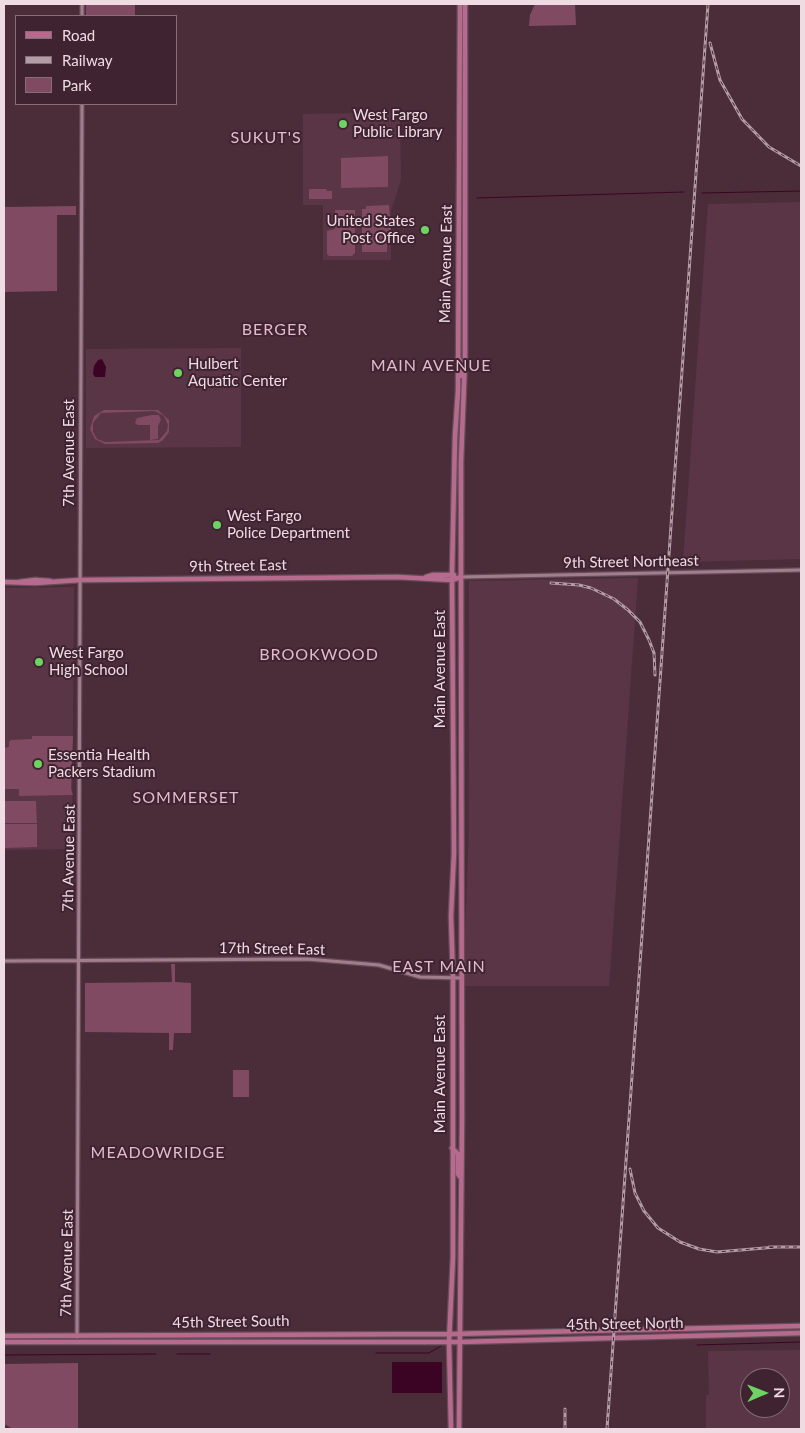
<!DOCTYPE html>
<style>
body{margin:0}
#map{position:relative;width:805px;height:1433px;overflow:hidden;background:#4b2d3a;font-family:Lato,sans-serif}
canvas{display:block}
.frame{position:absolute;inset:0;border:5px solid #efdbe2;pointer-events:none}
.legend{position:absolute;left:15px;top:15px;width:162px;height:90px;box-sizing:border-box;background:#402330;border:1px solid #866d77;margin:0;padding:6px 9px;list-style:none;font-size:15px;color:#efdbe2}
.legend li{display:flex;align-items:center;gap:10px;height:25px}
.legend b{width:25px;border:1px solid #866d77}
.north{position:absolute;left:740px;top:1368px;width:50px;height:50px;box-sizing:border-box;background:#402330;border:1px solid #866d77;border-radius:50%;rotate:89deg;font-size:14px;font-weight:700;line-height:20px;text-align:center;color:#efdbe2}
.north::after{content:'';display:block;margin:auto;width:18px;height:22px;background:#6dd362;clip-path:polygon(50% 0,100% 100%,50% 72%,0 100%)}
</style>
<div id="map">
<canvas width="805" height="1433"></canvas>
<div class="frame"></div>
<ul class="legend">
<li><b style="height:6px;background:#b66b8e"></b>Road</li>
<li><b style="height:6px;background:#b39ca5"></b>Railway</li>
<li><b style="height:14px;background:#804a63"></b>Park</li>
</ul>
<div class="north">N</div>
</div>
<script>
const context = document.querySelector('canvas').getContext('2d');
context.lineJoin = 'round';
function fill(path, color) {
  context.fillStyle = color;
  context.fill(path, 'evenodd');
}
function shape(rows) {
  const path = new Path2D();
  for (const r of rows) {
    path.moveTo(r[0], r[1]);
    for (let i = 2; i < r.length; i += 2) path.lineTo(r[i], r[i + 1]);
  }
  return path;
}
function stroke(path, color, width, dash) {
  context.strokeStyle = color;
  context.lineWidth = width;
  context.lineCap = dash ? 'butt' : 'round';
  context.setLineDash(dash || []);
  context.stroke(path);
}
function drawText(font, color, halo, rows, align = 'center') {
  context.font = font + ' Lato,sans-serif';
  context.lineWidth = 4;
  context.setLineDash([]);
  context.textBaseline = 'middle';
  context.strokeStyle = halo;
  context.fillStyle = color;
  for (const [text, x, y, turn = 0] of rows) {
    context.save();
    context.translate(x, y);
    context.rotate((+turn || 0) * Math.PI / 180);
    context.textAlign = isNaN(turn) ? turn : align;
    if (halo) context.strokeText(text, 0, 0);
    context.fillText(text, 0, 0);
    context.restore();
  }
}
const built = shape([
 [359,111,400,111,401,180,391,211,391,260,323,260,323,205,303,205,303,114,359,113],
 [801,202,801,559,683,562,708,204],
 [241,348,241,447,86,448,86,349],
 [638,578,609,986,463,986,469,830,469,581],
 [74,587,72,849,4,850,4,588],
 [801,1350,801,1429,706,1429,706,1395,709,1395,708,1351],
 [750,1378,780,1378,780,1408,750,1408]
]);
const green = shape([
 [86,4,135,4,135,16,86,16],
 [535,4,575,4,576,25,529,26,530,15],
 [388,156,388,187,341,188,341,158],
 [309,189,326,189,327,191,332,191,332,199,309,199],
 [389,205,391,231,387,231,387,252,362,252,362,209,366,209,366,206],
 [76,206,76,215,57,215,57,291,4,292,4,207],
 [335,210,355,210,355,253,352,256,329,256,327,254,327,231,335,229],
 [104,410,158,410,169,420,169,432,163,440,158,443,105,444,95,439,90,429,94,416],
 [155,411,164,416,168,425,167,431,159,440,105,442,97,439,93,432,93,423,101,413],
 [152,415,159,415,161,420,158,426,158,439,150,440,150,425,138,425,135,423,137,418],
 [32,736,73,736,71,789,73,795,19,796,19,789,4,789,4,748,9,747,9,742,11,740,32,739],
 [4,801,36,801,37,823,4,823],
 [4,824,37,824,37,847,4,848],
 [171,964,175,964,175,982,191,983,191,1033,174,1033,173,1050,169,1050,169,1033,85,1032,85,983,172,982],
 [233,1070,249,1070,249,1097,233,1097],
 [78,1363,78,1429,13,1429,4,1424,4,1364]
]);
const water = shape([
 [102,359,106,367,105,377,95,377,93,374,94,366,98,360],
 [392,1362,442,1362,442,1393,392,1393]
]);
const stream = shape([
 [702,193,801,191],
 [477,198,684,192],
 [697,1345,801,1342],
 [376,1353,429,1353,441,1346],
 [177,1354,210,1354],
 [4,1355,156,1354]
]);
const minor = shape([
 [82,4,82,16],
 [461,577,801,570],
 [4,961,307,959,379,965,420,977,462,978],
 [77,1337,82,104]
]);
const major = shape([
 [458,358,462,364,462,376],
 [426,577,433,575,454,575],
 [4,582,35,583,81,580,397,577,452,580,461,577],
 [19,582,35,580,50,581],
 [452,1148,458,1154,458,1174,461,1178],
 [4,1336,450,1334,801,1326],
 [4,1342,459,1342,801,1333],
 [451,1429,449,1342,453,1257,453,978,451,916,454,853,452,575,455,436,458,391,460,4],
 [459,1429,462,1120,461,577,461,462,465,358,465,4]
]);
const rail = shape([
 [710,43,720,80,742,119,769,147,801,166],
 [551,583,579,585,591,588,614,599,628,610,640,622,649,640,654,653,655,675],
 [630,1169,635,1193,644,1211,658,1228,680,1242,699,1249,717,1252,776,1247],
 [769,1247,801,1247],
 [565,1409,565,1429],
 [607,1429,708,4]
]);
const markers = [
 [343,124,5,"#6dd362"],
 [425,230,5,"#6dd362"],
 [178,373,5,"#6dd362"],
 [217,525,5,"#6dd362"],
 [39,662,5,"#6dd362"],
 [38,764,5,"#6dd362"]
];
const poiNames = [
 ["West Fargo",353,115],
 ["Public Library",353,132],
 ["United States",415,221,"right"],
 ["Post Office",415,238,"right"],
 ["Hulbert",188,364],
 ["Aquatic Center",188,381],
 ["West Fargo",227,516],
 ["Police Department",227,533],
 ["West Fargo",49,653],
 ["High School",49,670],
 ["Essentia Health",48,755],
 ["Packers Stadium",48,772]
];
const streetNames = [
 ["Main Avenue East",446,264,-89],
 ["7th Avenue East",69,453,-90],
 ["9th Street Northeast",631,562,-1],
 ["9th Street East",238,566,-1],
 ["Main Avenue East",440,669,-90],
 ["7th Avenue East",69,858,-89],
 ["17th Street East",272,949,1],
 ["Main Avenue East",440,1074,-90],
 ["7th Avenue East",67,1263,-89],
 ["45th Street South",231,1322,-1],
 ["45th Street North",625,1324,-1]
];
const neighbourhoodNames = [
 ["SUKUT'S",266,138],
 ["BERGER",275,330],
 ["MAIN AVENUE",431,366],
 ["BROOKWOOD",319,655],
 ["SOMMERSET",186,798],
 ["EAST MAIN",439,967],
 ["MEADOWRIDGE",158,1153]
];
fill(built, '#5a3546');
fill(green, '#804a63');
fill(water, '#3c0424');
stroke(stream, '#3c0424', 1);
stroke(minor, '#654c57', 5.5);
stroke(major, '#654c57', 7);
stroke(minor, '#a27e8d', 3);
stroke(major, '#b66b8e', 4.5);
stroke(rail, '#b39ca5', 3);
stroke(rail, '#402330', 1, [4]);
for (const [x, y, r, color] of markers) {
  const dot = new Path2D();
  dot.arc(x, y, r, 0, 2 * Math.PI);
  context.fillStyle = color;
  context.fill(dot);
  stroke(dot, '#402330', 2);
}
drawText('15px', '#efdbe2', '#402330', poiNames, 'left');
drawText('15px', '#efdbe2', '#402330', streetNames);
context.letterSpacing = '1px';
drawText('16px', '#e2bbcb', '#402330', neighbourhoodNames);
context.letterSpacing = '0px';
</script>
